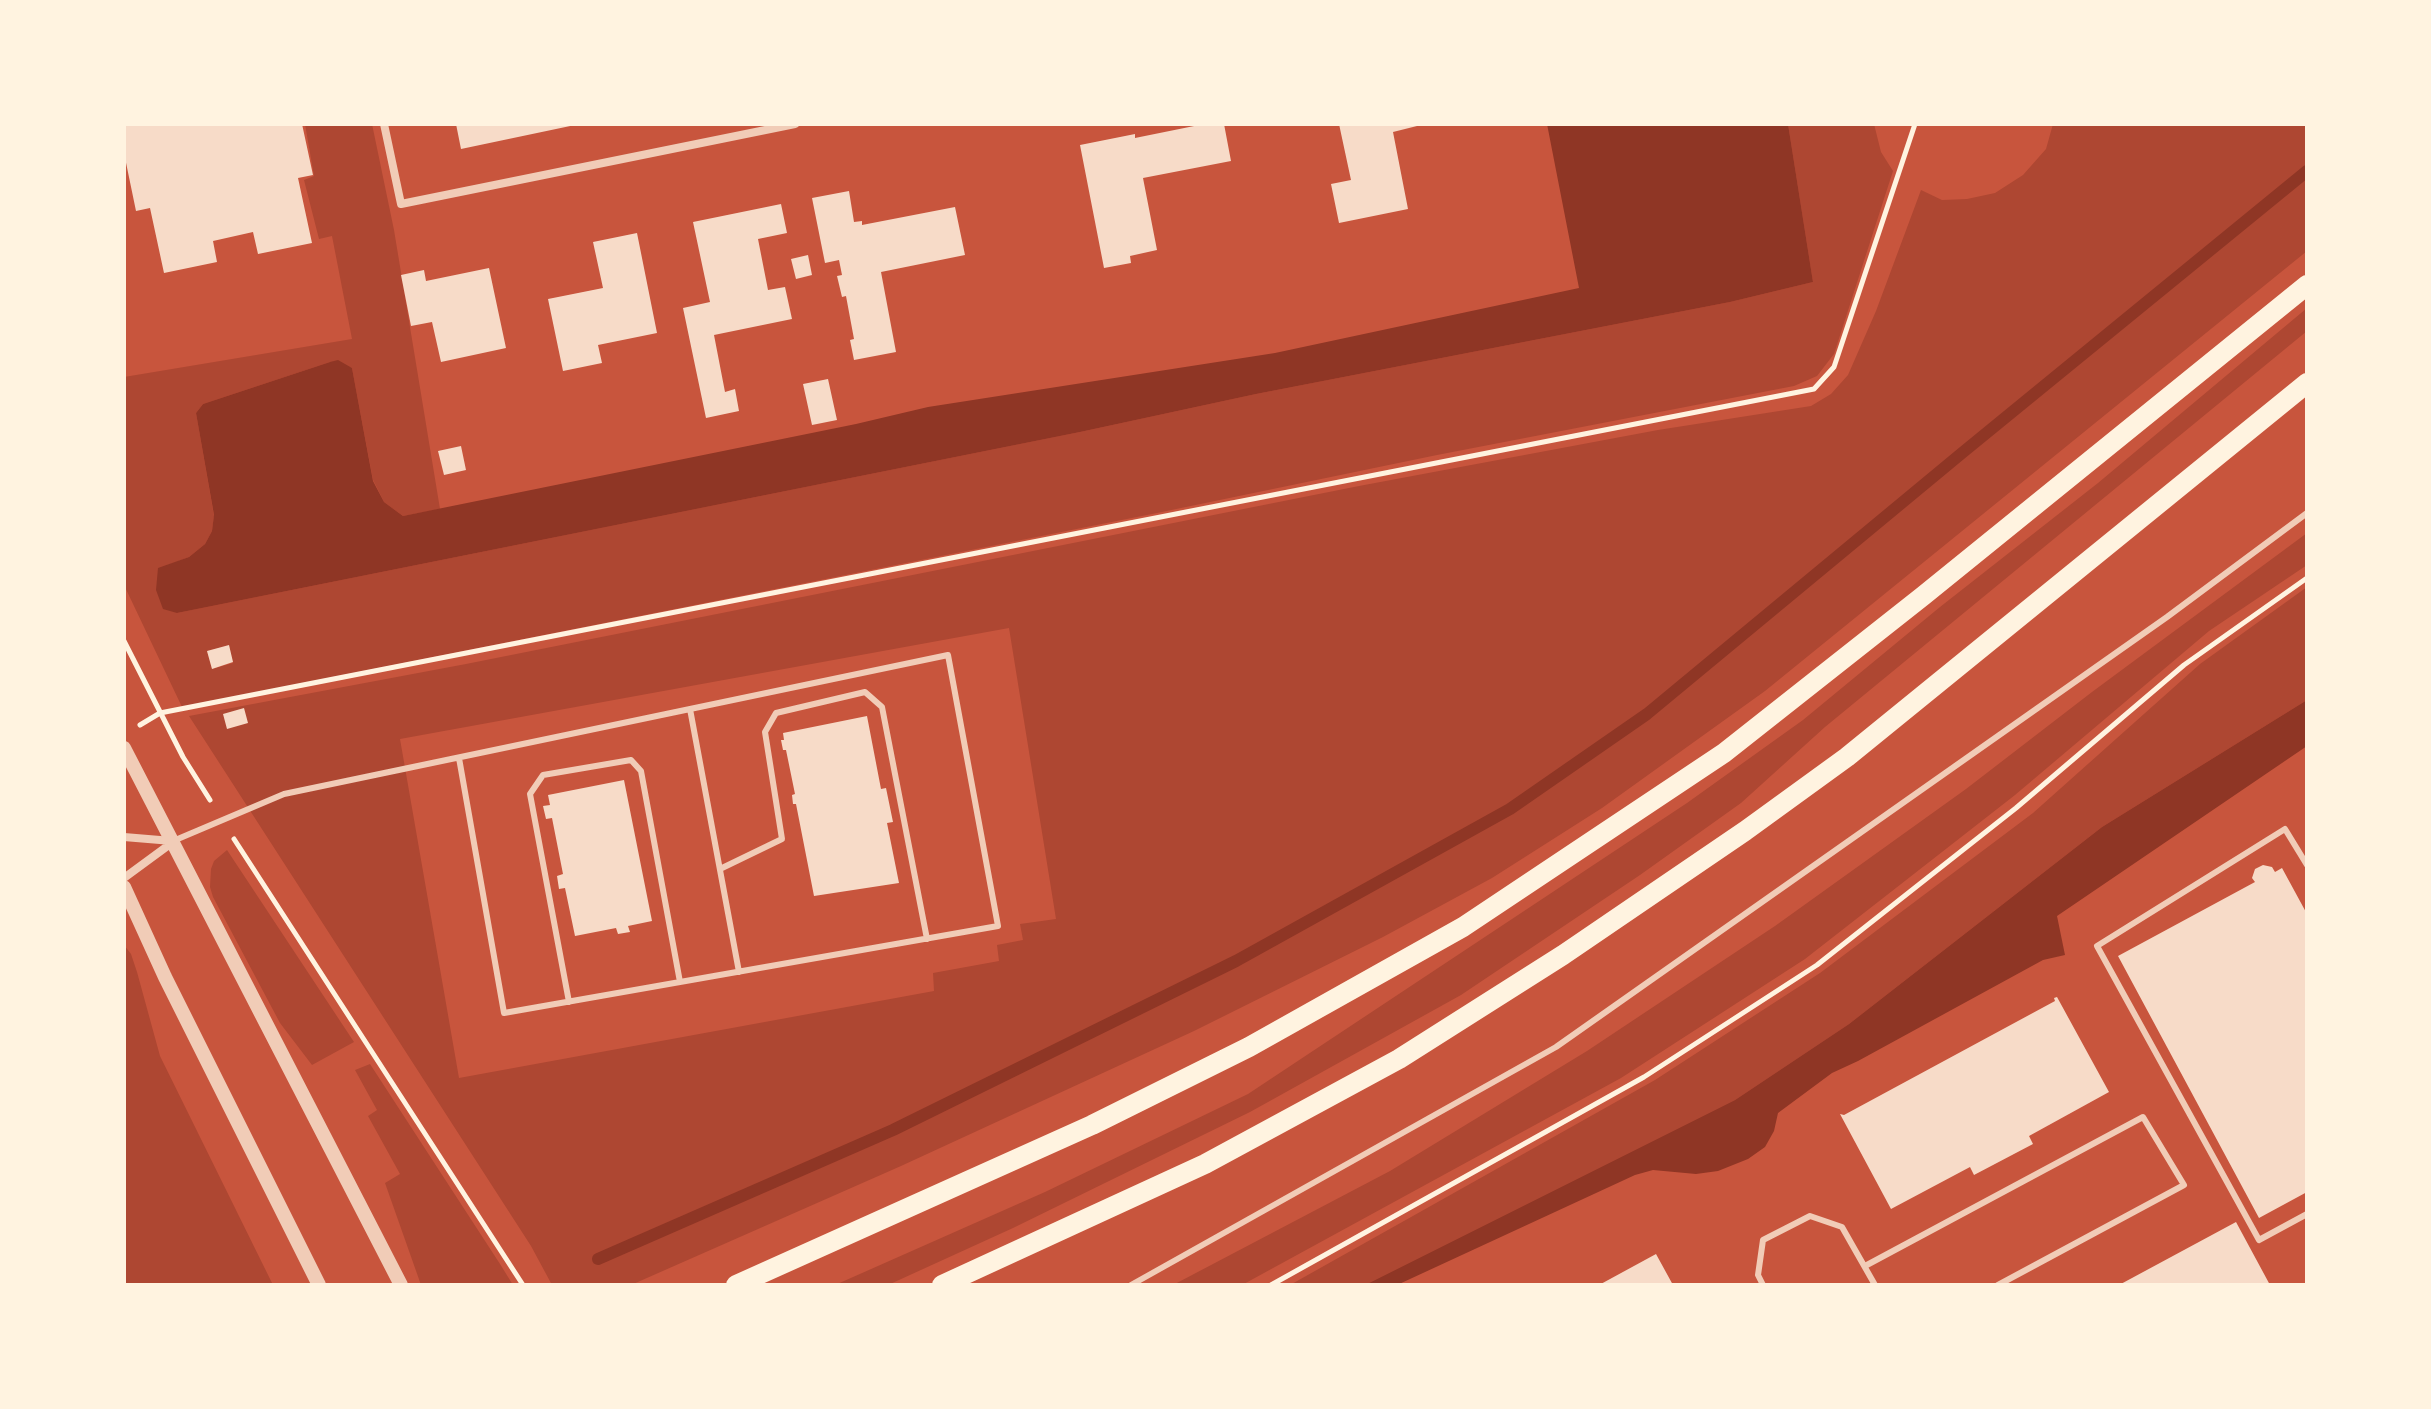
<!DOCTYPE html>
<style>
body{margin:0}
#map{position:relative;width:2431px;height:1409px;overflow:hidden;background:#c8553d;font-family:Arial,sans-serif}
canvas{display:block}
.frame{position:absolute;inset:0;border:126px solid #fff3e0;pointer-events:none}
</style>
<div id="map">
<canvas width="2431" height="1409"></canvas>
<div class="frame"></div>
</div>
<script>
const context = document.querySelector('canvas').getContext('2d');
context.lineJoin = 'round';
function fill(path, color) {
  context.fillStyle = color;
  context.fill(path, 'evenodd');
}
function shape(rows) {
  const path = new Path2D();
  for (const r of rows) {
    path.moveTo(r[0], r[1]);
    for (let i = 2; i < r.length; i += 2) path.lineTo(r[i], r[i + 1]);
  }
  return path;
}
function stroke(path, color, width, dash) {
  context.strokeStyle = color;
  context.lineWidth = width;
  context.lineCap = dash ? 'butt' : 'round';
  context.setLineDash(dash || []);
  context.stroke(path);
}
const green = shape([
 [305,124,372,124,394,230,440,509,403,516,384,502,373,480,352,368,330,362,203,404,196,413,214,516,212,531,205,544,189,557,158,569,177,613,1080,432,1256,394,1730,302,1813,282,1788,124,1874,124,1881,152,1893,171,1834,354,1817,376,1794,386,1437,455,1157,513,182,707,124,585,124,377,352,339,332,236,319,239,304,180,314,176],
 [229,646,233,663,212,669,207,651],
 [2053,124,2307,124,2307,251,1765,691,1602,808,1492,878,1383,937,1194,1031,901,1166,631,1285,552,1285,531,1246,189,716,466,664,1359,486,1658,430,1811,406,1831,394,1848,375,1876,311,1921,190,1942,200,1967,199,1995,193,2023,175,2046,149],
 [1009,628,1056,919,1020,924,1023,940,997,945,999,961,933,973,934,991,459,1078,400,739],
 [2307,308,2307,331,1825,727,1741,803,1640,875,1461,995,1250,1112,1013,1228,888,1285,835,1285,1045,1192,1248,1094,1687,803,1803,720,1940,607,2098,483],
 [2307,533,2307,565,2209,631,2015,795,1805,959,1621,1078,1242,1285,1173,1285,1390,1171,1587,1051,1775,926,1966,789,2092,692],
 [2307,587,2307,700,2102,827,1849,1024,1735,1100,1365,1285,1290,1285,1655,1080,1820,973,2033,813,2200,664],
 [227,850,354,1042,312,1065,280,1023,213,897,210,887,211,869,214,861],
 [124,945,131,954,137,972,160,1056,273,1285,124,1285],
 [370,1064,500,1264,513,1285,421,1285,385,1183,400,1174,368,1116,377,1110,355,1070]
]);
const water = shape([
 [1547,124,1788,124,1813,282,1730,302,1256,394,1080,432,177,613,163,609,156,590,158,568,189,557,205,544,212,531,214,515,196,413,203,404,330,362,338,360,352,368,373,481,384,502,403,516,856,424,928,407,1275,353,1579,288],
 [2307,700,2307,746,2057,916,2065,955,2043,960,1858,1061,1832,1073,1778,1113,1774,1131,1765,1147,1748,1159,1718,1171,1696,1174,1653,1170,1635,1175,1397,1285,1365,1285,1735,1100,1849,1024,2102,827]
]);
const stream = shape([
 [598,1259,893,1130,1236,961,1510,809,1647,714,1962,453,2307,171]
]);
const building = shape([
 [124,124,302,124,313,175,298,178,312,243,258,254,253,232,213,241,217,262,164,273,150,208,136,211,124,153],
 [456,124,575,124,575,125,461,149],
 [1204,124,1224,124,1231,161,1143,178,1157,250,1130,256,1131,263,1104,268,1080,145,1135,134,1135,138],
 [1339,124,1425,124,1393,132,1408,209,1339,223,1331,184,1351,180],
 [849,191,854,222,862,221,862,225,955,207,965,255,881,272,896,352,854,360,850,340,854,339,846,296,842,297,837,276,842,275,839,260,825,263,812,198],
 [781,204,787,233,758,239,768,290,785,287,792,319,714,335,725,392,735,389,739,411,706,418,683,308,710,302,693,222],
 [637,233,657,333,598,345,602,363,563,371,548,299,603,288,593,242],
 [808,255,812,275,796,279,791,259],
 [489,268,506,348,441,362,432,322,411,326,401,275,424,270,426,281],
 [828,379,837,420,812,425,803,384],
 [461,446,466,470,444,475,438,451],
 [229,645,233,662,212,669,207,651],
 [244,708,248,723,227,729,223,714],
 [867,716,881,789,886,788,893,822,887,823,899,883,814,896,796,804,793,804,792,795,795,794,786,750,783,750,781,740,784,740,783,733],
 [624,780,652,921,628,926,630,932,618,934,616,928,575,936,565,888,559,889,557,876,563,874,552,818,546,819,543,806,550,805,548,795],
 [2263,865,2272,867,2275,872,2282,868,2307,914,2307,1192,2259,1218,2118,956,2255,882,2252,878,2255,869],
 [2057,997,2109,1092,2029,1136,2033,1144,1974,1175,1970,1167,1891,1209,1840,1114,1844,1115,2055,1001,2054,998],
 [2236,1222,2270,1285,2119,1285],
 [1656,1254,1673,1285,1599,1285]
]);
const path = shape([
 [124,641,183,757,210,800],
 [140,725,160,713,1814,389,1834,367,1915,124],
 [234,839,523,1285],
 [1271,1285,1644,1077,1817,965,2016,808,2184,665,2307,578]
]);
const service = shape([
 [690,709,739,972],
 [173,841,284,794,948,655,998,926,504,1013,459,758],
 [2307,865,2285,829,2097,946,2259,1240,2307,1214],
 [720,869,782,839,765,732,776,713,865,692,882,707,927,939],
 [569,1002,530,794,543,775,631,760,641,771,680,982],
 [1865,1266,2143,1117,2184,1185,1998,1285],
 [1131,1285,1556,1047,2167,617,2307,513],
 [1763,1285,1758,1275,1763,1240,1810,1216,1842,1227,1875,1285]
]);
const minor = shape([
 [384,124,401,204,795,124],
 [124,837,172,841],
 [124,878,173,842]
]);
const tertiary = shape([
 [124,748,401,1285],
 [124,887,165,977,319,1285]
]);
const primary = shape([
 [736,1285,1092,1125,1249,1047,1463,927,1724,753,1923,596,2307,285],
 [942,1285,1205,1164,1399,1059,1563,955,1745,831,1847,757,2307,383]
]);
fill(green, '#ae4732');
fill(water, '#8f3625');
stroke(stream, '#8f3625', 12);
fill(building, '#f7dbc8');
stroke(path, '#fff3e0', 5);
stroke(service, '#f1ccb7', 6);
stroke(minor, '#f1ccb7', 8);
stroke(tertiary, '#f1ccb7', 14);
stroke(primary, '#fff3e0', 20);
</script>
